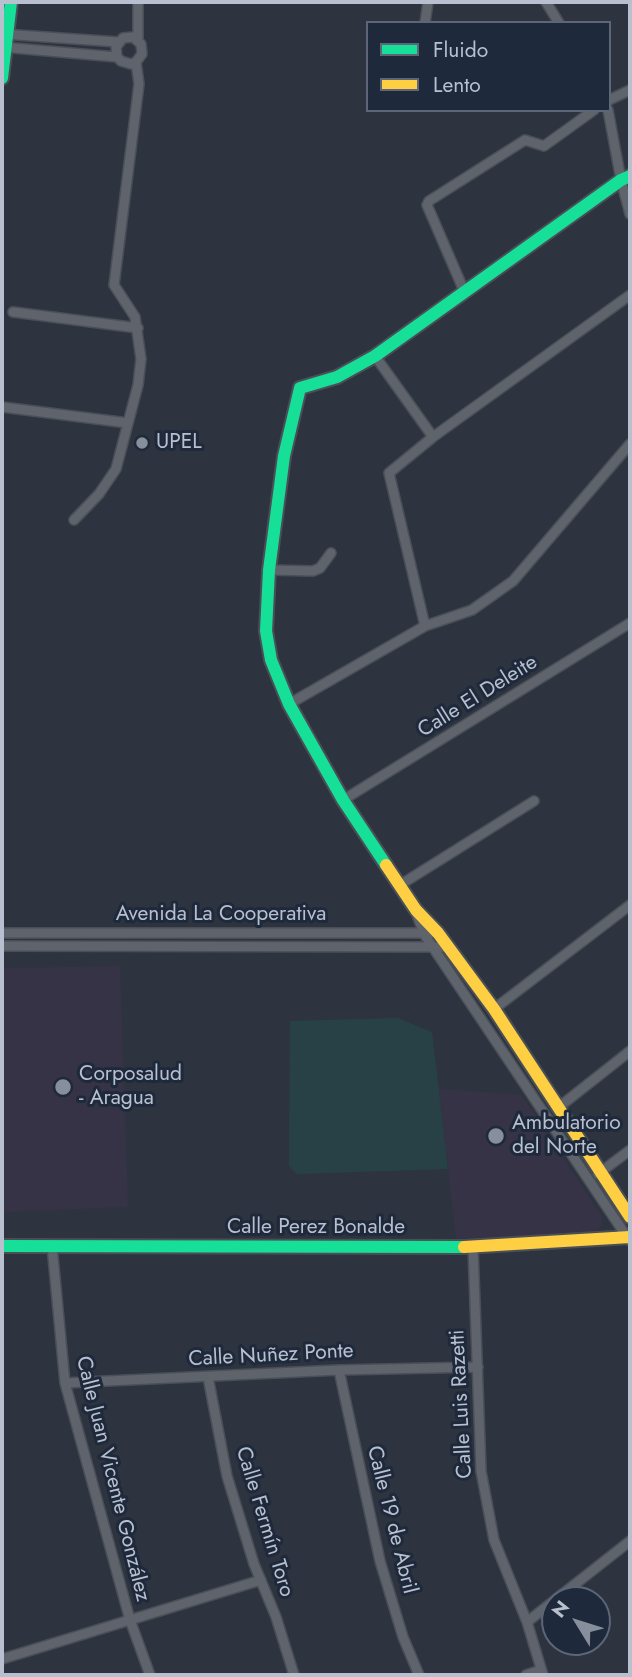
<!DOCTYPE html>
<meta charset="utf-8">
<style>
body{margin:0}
#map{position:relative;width:632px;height:1677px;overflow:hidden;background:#2d343f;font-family:Jost,sans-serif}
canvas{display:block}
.frame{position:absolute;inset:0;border:4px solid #b8c0cf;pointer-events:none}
.legend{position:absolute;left:366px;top:21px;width:245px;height:91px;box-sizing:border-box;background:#1e2a3c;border:2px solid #5c6677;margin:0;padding:9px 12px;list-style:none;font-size:21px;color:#b8c0cf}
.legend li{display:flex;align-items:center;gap:14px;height:35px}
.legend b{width:35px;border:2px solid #5c6677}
.north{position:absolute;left:541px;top:1586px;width:70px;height:70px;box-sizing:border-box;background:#1e2a3c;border:2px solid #5c6677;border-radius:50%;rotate:308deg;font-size:19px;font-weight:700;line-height:28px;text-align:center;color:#b8c0cf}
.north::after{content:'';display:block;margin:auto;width:24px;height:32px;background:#878f9d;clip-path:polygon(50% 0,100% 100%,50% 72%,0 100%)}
</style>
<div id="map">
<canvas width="632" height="1677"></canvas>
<div class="frame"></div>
<ul class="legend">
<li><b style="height:9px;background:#16e098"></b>Fluido</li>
<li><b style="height:9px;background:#ffcf43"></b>Lento</li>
</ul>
<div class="north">N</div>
</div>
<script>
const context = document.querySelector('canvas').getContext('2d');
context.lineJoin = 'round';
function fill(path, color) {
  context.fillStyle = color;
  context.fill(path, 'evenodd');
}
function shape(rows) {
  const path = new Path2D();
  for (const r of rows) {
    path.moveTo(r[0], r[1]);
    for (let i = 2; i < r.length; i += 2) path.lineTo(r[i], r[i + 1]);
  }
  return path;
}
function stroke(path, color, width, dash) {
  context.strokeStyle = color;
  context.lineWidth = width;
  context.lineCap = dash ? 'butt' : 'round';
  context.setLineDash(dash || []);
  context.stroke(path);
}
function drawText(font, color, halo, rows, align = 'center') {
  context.font = font + ' Jost,sans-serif';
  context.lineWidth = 6;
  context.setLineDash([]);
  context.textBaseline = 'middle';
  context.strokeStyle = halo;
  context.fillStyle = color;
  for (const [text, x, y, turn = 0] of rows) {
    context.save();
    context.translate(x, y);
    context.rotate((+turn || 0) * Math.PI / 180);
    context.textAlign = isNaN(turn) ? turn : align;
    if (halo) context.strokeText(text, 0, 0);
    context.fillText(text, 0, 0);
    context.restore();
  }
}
const medical = shape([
 [120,966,128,1207,2,1212,2,968],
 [439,1089,522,1095,602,1217,602,1225,596,1232,456,1239]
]);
const green = shape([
 [397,1018,432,1032,448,1169,297,1174,289,1166,290,1021]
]);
const street = shape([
 [546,2,559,23],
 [425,23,428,2],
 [3,34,118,42],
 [138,39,138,2],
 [2,47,117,57,121,61,131,64,136,62,142,54,141,44,133,37,123,38,116,47,117,57],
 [609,100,630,90],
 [608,110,621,180,630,214],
 [465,293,427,205,429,201,525,140,544,146,594,110],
 [13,312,138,328],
 [375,356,433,437],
 [2,407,128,423],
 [74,520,99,494,116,469,138,385,141,359,135,317,114,285,139,84,136,62],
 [269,570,313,571,320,568,331,553],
 [425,626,389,473,433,437,630,295],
 [289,704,425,626,472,610,513,581,630,444],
 [343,800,630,623],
 [400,885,534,801],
 [416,912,424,934,629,1240],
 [2,933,438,933],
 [2,946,448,947],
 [494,1009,630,905],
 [559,1107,630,1051],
 [598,1174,630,1150],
 [52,1246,65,1383,130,1620,150,1675],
 [473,1247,481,1471,494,1540,527,1622,543,1675],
 [339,1370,380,1561,403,1637,419,1675],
 [208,1377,227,1476,254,1564,276,1617,294,1675],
 [65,1383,339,1370,478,1367],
 [527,1622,630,1541],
 [2,1659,261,1580],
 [526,1675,541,1670]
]);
const fast = shape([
 [2,78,11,2],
 [386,865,343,800,289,704,271,660,266,631,269,570,284,456,300,388,337,377,375,356,621,180,630,176],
 [2,1246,464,1247]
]);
const slow = shape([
 [386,865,416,910,438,933,494,1009,630,1217],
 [464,1247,630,1237]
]);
const markers = [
 [142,443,7,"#878f9d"],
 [63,1087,9,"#878f9d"],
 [496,1136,9,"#878f9d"]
];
const poiNames = [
 ["UPEL",156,443],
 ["Corposalud",79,1075],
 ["- Aragua",79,1099],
 ["Ambulatorio",512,1124],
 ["del Norte",512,1148]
];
const streetNames = [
 ["Calle El Deleite",478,697,-32],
 ["Avenida La Cooperativa",221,915],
 ["Calle Perez Bonalde",316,1228],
 ["Calle Nuñez Ponte",271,1356,-3],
 ["Calle Luis Razetti",462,1404,-93],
 ["Calle Juan Vicente González",112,1479,76],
 ["Calle 19 de Abril",391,1520,76],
 ["Calle Fermín Toro",264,1522,73]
];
fill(medical, '#353345');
fill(green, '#284147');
stroke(street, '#4a4f57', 12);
stroke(fast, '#4a4f57', 16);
stroke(slow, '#4a4f57', 16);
stroke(street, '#5e636c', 9);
stroke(fast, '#16e098', 12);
stroke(slow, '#ffcf43', 12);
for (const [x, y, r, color] of markers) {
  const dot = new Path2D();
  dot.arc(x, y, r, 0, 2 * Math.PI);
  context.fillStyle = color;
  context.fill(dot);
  stroke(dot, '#1e2a3c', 2.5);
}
drawText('21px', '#b8c0cf', '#1e2a3c', poiNames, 'left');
drawText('21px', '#b8c0cf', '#1e2a3c', streetNames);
</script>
